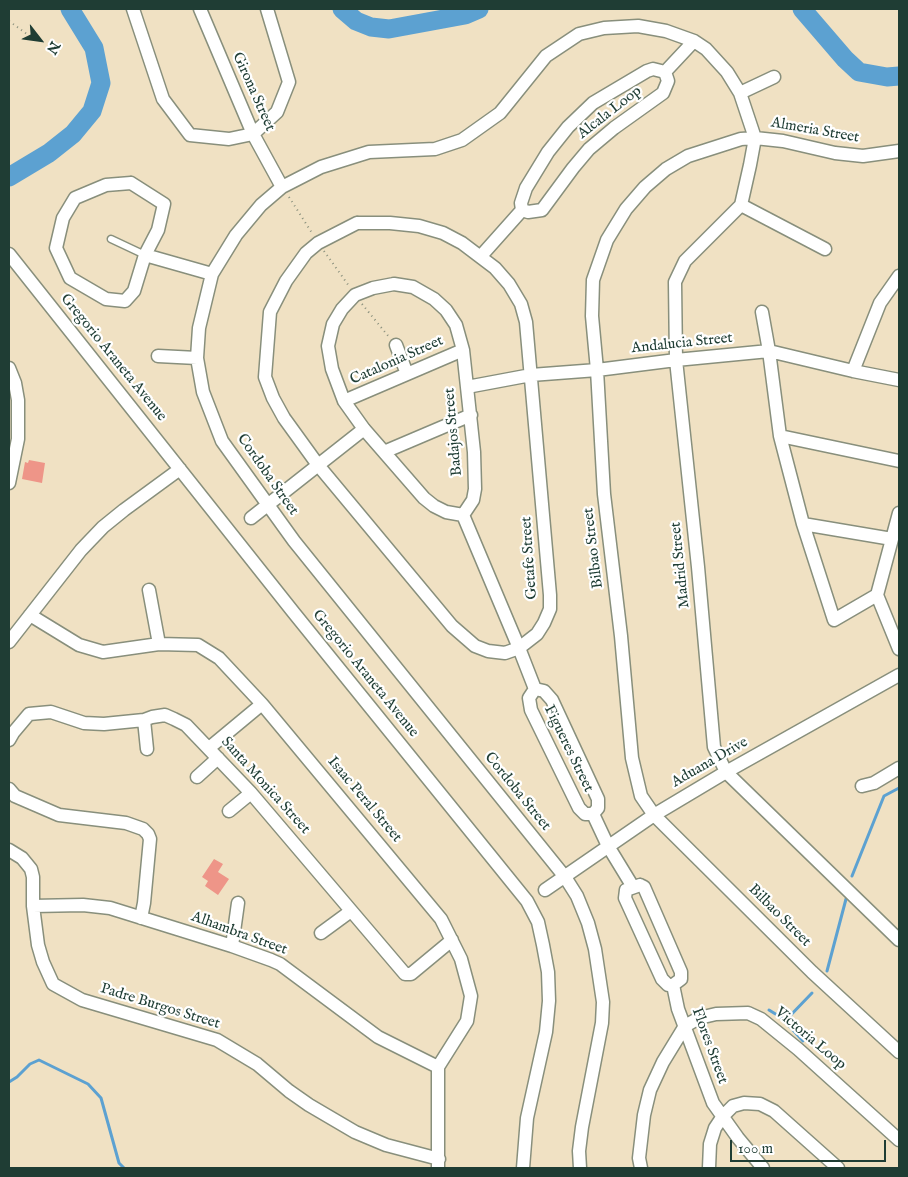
<!DOCTYPE html>
<style>
body{margin:0}
#map{position:relative;width:908px;height:1177px;overflow:hidden;background:#f0e1c3;font-family:"IM FELL English",serif}
canvas{display:block}
.frame{position:absolute;inset:0;border:10px solid #1f3d34;pointer-events:none}
.north{position:absolute;left:15px;top:15px;width:50px;height:50px;-webkit-text-stroke:4px #fff;paint-order:stroke;rotate:120deg;font-size:14px;font-weight:700;line-height:20px;text-align:center;color:#1f3d34}
.north::after{content:'';display:block;margin:auto;width:18px;height:22px;background:#1f3d34;clip-path:polygon(50% 0,100% 100%,50% 72%,0 100%)}
.scale{position:absolute;left:730px;top:1140px;width:156px;height:22px;box-sizing:border-box;border:2px solid #1f3d34;border-top:0;padding-left:6px;font-size:15px;line-height:18px;white-space:nowrap;color:#1f3d34;-webkit-text-stroke:4px #fff;paint-order:stroke}
</style>
<div id="map">
<canvas width="908" height="1177"></canvas>
<div class="frame"></div>
<div class="north">N</div>
<div class="scale">100 m</div>
</div>
<script>
const context = document.querySelector('canvas').getContext('2d');
context.lineJoin = 'round';
function shape(rows) {
  const path = new Path2D();
  for (const r of rows) {
    path.moveTo(r[0], r[1]);
    for (let i = 2; i < r.length; i += 2) path.lineTo(r[i], r[i + 1]);
  }
  return path;
}
function stroke(path, color, width, dash) {
  context.strokeStyle = color;
  context.lineWidth = width;
  context.lineCap = dash ? 'butt' : 'round';
  context.setLineDash(dash || []);
  context.stroke(path);
}
function fill(path, color) {
  context.fillStyle = color;
  context.fill(path, 'evenodd');
}
function drawText(font, color, halo, rows, align = 'center') {
  context.font = font + ' "IM FELL English",serif';
  context.lineWidth = 4.5;
  context.setLineDash([]);
  context.textBaseline = 'middle';
  context.strokeStyle = halo;
  context.fillStyle = color;
  for (const [text, x, y, turn = 0] of rows) {
    context.save();
    context.translate(x, y);
    context.rotate((+turn || 0) * Math.PI / 180);
    context.textAlign = isNaN(turn) ? turn : align;
    if (halo) context.strokeText(text, 0, 0);
    context.fillText(text, 0, 0);
    context.restore();
  }
}
const stream = shape([
 [852,876,884,796,899,788],
 [827,971,846,899],
 [769,1010,782,1018,803,1041],
 [785,1021,812,993],
 [9,1082,17,1077,30,1064,39,1060,88,1084,101,1098,119,1163,124,1168]
]);
const river = shape([
 [342,9,356,21,371,27,389,29,465,15,479,9],
 [802,9,845,59,859,72,887,77,899,76],
 [9,177,49,153,73,134,92,111,101,83,94,48,70,9]
]);
const building = shape([
 [29,460,45,463,42,483,22,479,25,462,28,463],
 [214,859,223,864,218,872,229,879,218,895,205,886,208,881,202,877]
]);
const path = shape([
 [9,21,31,37],
 [289,197,312,233],
 [324,251,349,286],
 [362,304,389,337]
]);
const service = shape([
 [111,239,145,255]
]);
const minor = shape([
 [133,9,163,99,190,135,229,139,253,134,277,112,289,82,267,9],
 [200,9,253,134,282,187],
 [665,72,694,41],
 [740,93,774,77],
 [899,151,863,156,835,153,783,141,755,138,741,139,688,156,666,169,645,187,626,209,607,240,593,280,592,316,597,370,604,494,621,636,632,758,641,796,654,815,812,972,899,1052],
 [131,183,164,204,158,230,145,255,134,291,125,301,106,299,70,278,56,248,63,218,75,198,106,185,131,183],
 [741,205,825,249],
 [357,223,390,223,419,226,443,233,462,243,495,268,509,284,521,304,526,322,550,595,550,609,544,623,537,634,519,648,505,653,488,651,475,646,452,626,318,465,284,418,273,398,265,377,270,312,286,281,306,253,318,243,357,223],
 [9,254,294,613,527,901,538,922,543,945,548,972,549,1001,546,1032,527,1118,523,1168],
 [145,255,212,274],
 [481,256,522,210,521,203,526,188,548,152,568,127,593,103,647,71,653,69,665,72,668,81,663,93,614,128,589,149,573,168,542,210,528,212,522,210],
 [394,284,413,287,434,299,446,310,456,325,463,350,474,452,475,489,473,500,463,515,446,512,434,506,424,498,364,429,344,401,332,369,328,346,333,324,342,309,355,295,373,288,394,284],
 [762,312,769,351,780,436,803,524,834,620,877,595],
 [396,345,407,374],
 [158,356,197,358],
 [9,368,15,383,18,400,18,439,9,483],
 [853,371,880,303,899,276],
 [467,387,531,375,597,370,676,360,769,351,853,371,899,380],
 [344,401,463,350],
 [780,436,899,461],
 [384,452,471,415],
 [899,513,877,595,899,649],
 [463,515,519,648,535,689],
 [251,518,364,429],
 [803,524,892,539],
 [149,590,159,644],
 [30,615,79,645,103,652,159,644,198,645,219,658,262,704,441,919,461,959,471,996,467,1021,438,1067,438,1168],
 [9,642,81,550,103,527,124,510,180,469],
 [535,689,544,691,552,700,598,799,598,808,593,814,585,814,579,808,531,710,529,698,535,689],
 [144,720,147,749],
 [9,740,13,733,29,714,51,712,84,723,104,724,144,720,152,717,165,715,174,719,186,725,251,793,405,974,411,974,452,940],
 [209,748,262,704],
 [197,777,218,758],
 [862,786,874,783,899,768],
 [9,789,15,796,59,815,126,823,143,829,148,834,150,839,144,903,141,918],
 [229,811,251,793],
 [593,814,608,846,633,887],
 [9,850,22,858,31,869,33,877,33,906,38,945,43,962,53,984,82,1000,217,1040,257,1064,289,1091,309,1105,355,1132,386,1145,439,1159],
 [640,885,644,887,681,972,681,979,673,985,668,985,662,979,625,898,626,890,640,885],
 [545,890,654,815,726,772,899,675],
 [33,906,83,905,110,908,232,946,271,960,280,964,378,1037,438,1067],
 [321,933,351,911],
 [232,946,238,903],
 [673,985,678,1009,713,1103,738,1138,763,1168],
 [580,1168,579,1151,582,1127,602,1023,603,1002,595,949,588,923,577,896,565,877,294,541,222,441,203,392,197,358,199,328,212,274,236,235,261,205,282,187,321,167,369,152,435,149,462,140,500,113,546,56,579,34,604,28,638,26,666,31,694,41,706,49,727,72,740,93,755,138,750,165,741,205,685,261,675,282,676,360,698,567,714,747,726,772,899,940],
 [641,1168,639,1158,644,1115,650,1090,663,1062,685,1026,699,1018,716,1014,748,1013,761,1019,798,1049,899,1140],
 [709,1168,710,1144,715,1128,723,1116,733,1106,744,1103,760,1104,774,1111,838,1168]
]);
const streetNames = [
 ["Girona Street",253,92,66],
 ["Alcala Loop",610,113,-38],
 ["Almeria Street",815,131,10],
 ["Andalucia Street",682,344,-6],
 ["Gregorio Araneta Avenue",113,358,51],
 ["Catalonia Street",397,361,-24],
 ["Badajos Street",454,432,-95],
 ["Cordoba Street",267,475,55],
 ["Bilbao Street",594,548,-97],
 ["Getafe Street",530,558,-94],
 ["Madrid Street",681,565,-96],
 ["Gregorio Araneta Avenue",365,674,51],
 ["Figueres Street",568,749,64],
 ["Aduana Drive",710,763,-30],
 ["Santa Monica Street",265,786,48],
 ["Cordoba Street",517,792,51],
 ["Isaac Peral Street",364,800,50],
 ["Bilbao Street",779,916,45],
 ["Alhambra Street",239,934,20],
 ["Padre Burgos Street",160,1007,17],
 ["Victoria Loop",810,1039,40],
 ["Flores Street",709,1046,70]
];
stroke(stream, '#5ca1d1', 3);
stroke(river, '#5ca1d1', 19);
fill(building, '#ee9588');
stroke(service, '#888f7c', 9);
stroke(minor, '#888f7c', 15);
stroke(path, '#888f7c', 2, [1, 4]);
stroke(service, '#fff', 6);
stroke(minor, '#fff', 12);
drawText('15px', '#1f3d34', '#fff', streetNames);
</script>
